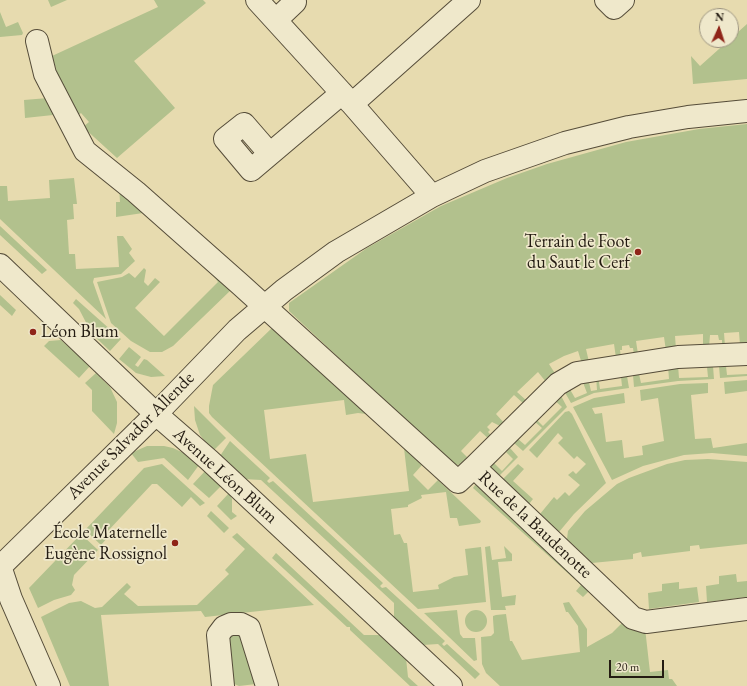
<!DOCTYPE html>
<meta charset="utf-8">
<style>
body{margin:0}
#map{position:relative;width:747px;height:686px;overflow:hidden;background:#e7dbaf;font-family:"EB Garamond",serif}
canvas{display:block}
.north{position:absolute;left:699px;top:8px;width:40px;height:40px;box-sizing:border-box;background:#efe8cb;border:1px solid #9e9681;border-radius:50%;rotate:3deg;font-size:11px;font-weight:700;line-height:16px;text-align:center;color:#241c12}
.north::after{content:'';display:block;margin:auto;width:14px;height:18px;background:#8f2418;clip-path:polygon(50% 0,100% 100%,50% 72%,0 100%)}
.scale{position:absolute;left:609px;top:660px;width:55px;height:18px;box-sizing:border-box;border:2px solid #241c12;border-top:0;padding-left:5px;font-size:12px;line-height:14px;white-space:nowrap;color:#241c12;-webkit-text-stroke:3px #efe8cb;paint-order:stroke}
</style>
<div id="map">
<canvas width="747" height="686"></canvas>
<div class="north">N</div>
<div class="scale">20 m</div>
</div>
<script>
const context = document.querySelector('canvas').getContext('2d');
context.lineJoin = 'round';
function fill(path, color) {
  context.fillStyle = color;
  context.fill(path, 'evenodd');
}
function shape(rows) {
  const path = new Path2D();
  for (const r of rows) {
    if (r.length === 3) {
      path.moveTo(r[0] + r[2], r[1]);
      path.arc(r[0], r[1], r[2], 0, 2 * Math.PI);
      continue;
    }
    path.moveTo(r[0], r[1]);
    for (let i = 2; i < r.length; i += 2) path.lineTo(r[i], r[i + 1]);
  }
  return path;
}
function stroke(path, color, width, dash) {
  context.strokeStyle = color;
  context.lineWidth = width;
  context.lineCap = dash ? 'butt' : 'round';
  context.setLineDash(dash || []);
  context.stroke(path);
}
function drawText(font, color, halo, rows, align = 'center') {
  context.font = font + ' "EB Garamond",serif';
  context.lineWidth = 3.5;
  context.setLineDash([]);
  context.textBaseline = 'middle';
  context.strokeStyle = halo;
  context.fillStyle = color;
  for (const [text, x, y, turn = 0] of rows) {
    context.save();
    context.translate(x, y);
    context.rotate((+turn || 0) * Math.PI / 180);
    context.textAlign = isNaN(turn) ? turn : align;
    if (halo) context.strokeText(text, 0, 0);
    context.fillText(text, 0, 0);
    context.restore();
  }
}
const green = shape([
 [48,0,67,0,51,7],
 [154,0,203,0,206,3,134,61,175,108,117,158,83,127,89,122,81,113,76,117,59,79,52,56,158,7],
 [0,12,6,27,18,22,23,33,22,35,0,37],
 [747,24,747,79,693,84,691,56,700,66],
 [48,98,55,114,53,115,25,118,24,100],
 [747,124,747,345,740,345,739,332,724,333,725,346,722,346,722,340,719,340,718,335,710,335,709,347,703,348,703,334,675,336,676,349,666,351,664,337,636,341,638,354,634,355,633,348,630,348,629,345,622,346,622,350,620,350,621,357,616,358,614,344,586,349,589,362,582,364,578,351,564,356,549,364,556,375,546,382,538,372,517,392,527,401,524,404,514,395,496,414,505,424,502,427,492,422,487,427,490,430,488,432,493,437,490,440,480,431,461,451,468,458,463,463,458,465,451,463,289,311,289,303,367,248,441,206,507,178,547,164,626,142,699,129],
 [74,178,77,204,73,204,74,219,67,220,69,254,75,254,76,269,119,267,117,236,123,236,132,249,129,253,135,261,121,274,94,278,93,282,106,319,0,219,0,183,0,186,7,186,8,201,50,198,49,180],
 [119,186,143,213,116,217,116,202,120,202],
 [0,226,47,270,42,274,0,235],
 [144,268,146,270,144,282,148,286,155,278,160,282,135,308,164,336,218,282,210,271,232,289,173,346,162,352,150,352,131,341,111,323,97,282,122,277,129,273,135,278],
 [0,295,16,310,12,316,0,305],
 [76,299,121,339,110,351,92,334,79,309,73,303],
 [273,327,366,414,358,413,346,415,344,400,264,410,270,459,306,454,313,502,409,491,404,448,422,465,413,475,428,490,438,480,481,521,480,523,459,526,457,518,450,518,446,492,421,495,422,498,408,505,408,507,391,509,394,535,400,534,404,543,407,543,413,592,439,589,438,585,454,577,468,575,465,549,481,547,486,602,418,609,212,417,209,413,209,406,213,385],
 [61,340,90,366,79,378,44,346,49,341],
 [129,347,141,357,135,365,138,367,144,359,147,360,165,376,151,377,136,373,130,368,119,359],
 [678,365,679,378,708,377,707,367,713,366,714,379,678,381,634,387,633,375,639,374,641,383,669,379,668,366],
 [719,366,726,366,727,375,747,374,747,376,720,378],
 [96,373,110,387,117,402,117,423,114,434,92,411,92,390,85,383],
 [596,376,598,376,600,389,622,386,621,377,627,376,629,388,594,393,571,403,563,389,568,386,575,398,587,393,582,380,588,378,591,391,597,390],
 [747,380,747,391,725,394,724,382],
 [708,383,708,393,691,395,695,439,711,438,713,448,747,443,747,456,712,453,684,455,643,466,612,480,573,407,594,398,624,393,625,403,592,408,595,414,602,413,606,442,622,440,624,458,643,455,642,446,664,441,658,398,641,401,640,390,680,384],
 [559,392,567,407,523,451,514,443,518,439,525,445,542,428,534,421,536,419,543,426,562,407,552,398],
 [194,406,226,438,213,451,200,435,195,420],
 [569,411,572,414,606,483,574,514,559,532,540,514,554,497,557,500,565,492,569,496,580,485,568,475,573,471,576,474,586,464,577,456,574,459,558,443,563,438,558,433,537,458,529,450,565,412],
 [230,441,270,478,267,481,269,483,273,481,383,583,380,586,382,588,386,587,445,641,442,644,444,646,447,644,480,674,475,679,438,644,423,645,419,643,394,620,394,603,261,480,244,479,220,456],
 [147,446,164,446,173,448,190,456,199,465,188,480,164,458,138,462,131,453],
 [510,448,518,457,498,477,489,466,492,461,502,471,513,459,506,452],
 [708,459,747,462,747,544,700,549,699,545,690,546,690,551,642,557,641,552,633,554,633,559,592,563,567,539,568,531,585,511,617,484,629,478,667,464,685,460],
 [162,464,205,503,200,506,191,497,182,507,157,484,152,484,107,532,108,537,101,545,85,530,144,468],
 [518,464,524,469,513,481,533,499,529,504,502,480],
 [206,470,222,485,209,498,193,484],
 [477,482,645,628,650,672,668,670,669,679,672,679,677,686,500,686,486,673,482,664,481,637,491,636,494,633,493,619,493,616,496,615,506,614,510,641,512,641,522,660,580,652,578,626,568,612,566,612,563,603,569,602,587,629,587,647,612,633,622,623,589,591,583,597,576,591,581,585,473,488],
 [229,493,232,499,232,512,237,516,231,520,217,506],
 [211,511,229,528,224,533,207,516],
 [237,533,314,605,205,617,201,611,101,615,109,686,70,686,41,617,69,603,81,601,95,608,102,607,127,583,131,587,124,594,138,606,197,605,229,574,225,570,245,549,232,537],
 [81,534,98,550,74,575,72,585,75,590,71,595,54,600,38,608,29,588],
 [490,546,492,560,506,558,504,546,512,554,512,561,498,562,502,597,516,595,515,605,505,606,506,610,491,610,485,547],
 [276,553,364,635,382,635,406,658,408,677,418,686,410,686,350,630,350,627,347,627,272,558],
 [736,574,737,582,747,581,747,597,707,602,706,586,719,584,719,576],
 [679,582,679,589,697,587,699,602,649,609,648,593,662,591,662,584],
 [476,621,11],
 [457,610,460,634,463,638,475,638,477,660,474,661,424,613],
 [240,632,256,684,239,686,232,683,229,633]
]);
const minor = shape([
 [257,0,351,103],
 [606,0,614,8,623,0],
 [276,20,295,2,293,0],
 [37,41,45,74,85,151,136,192,241,285,458,482,474,467],
 [270,154,244,124,225,139,251,170,342,93],
 [432,196,352,104,469,0],
 [0,265,156,414,209,460,451,686],
 [747,354,678,357,577,373,558,384,474,467,633,618,646,622,747,609],
 [0,566,11,599,49,686],
 [0,567,156,414,237,330,284,290,336,252,432,196,485,171,565,143,629,127,688,117,747,111],
 [223,686,218,635,224,627,231,624,241,624,249,628,267,686]
]);
const markers = [
 [638,252,4,"#8f2418"],
 [33,332,4,"#8f2418"],
 [175,543,4,"#8f2418"]
];
const poiNames = [
 ["Terrain de Foot",630,242],
 ["du Saut le Cerf",630,263],
 ["Léon Blum",41,332,"left"],
 ["École Maternelle",167,533],
 ["Eugène Rossignol",167,554]
];
const streetNames = [
 ["Avenue Salvador Allende",131,436,-45],
 ["Avenue Léon Blum",225,476,42],
 ["Rue de la Baudenotte",535,525,43]
];
fill(green, '#b2c18d');
stroke(minor, '#554c39', 24);
stroke(minor, '#efe8cb', 22);
for (const [x, y, r, color] of markers) {
  const dot = new Path2D();
  dot.arc(x, y, r, 0, 2 * Math.PI);
  context.fillStyle = color;
  context.fill(dot);
  stroke(dot, '#efe8cb', 1.5);
}
drawText('18px', '#241c12', '#efe8cb', poiNames, 'right');
drawText('18px', '#241c12', '#efe8cb', streetNames);
</script>
